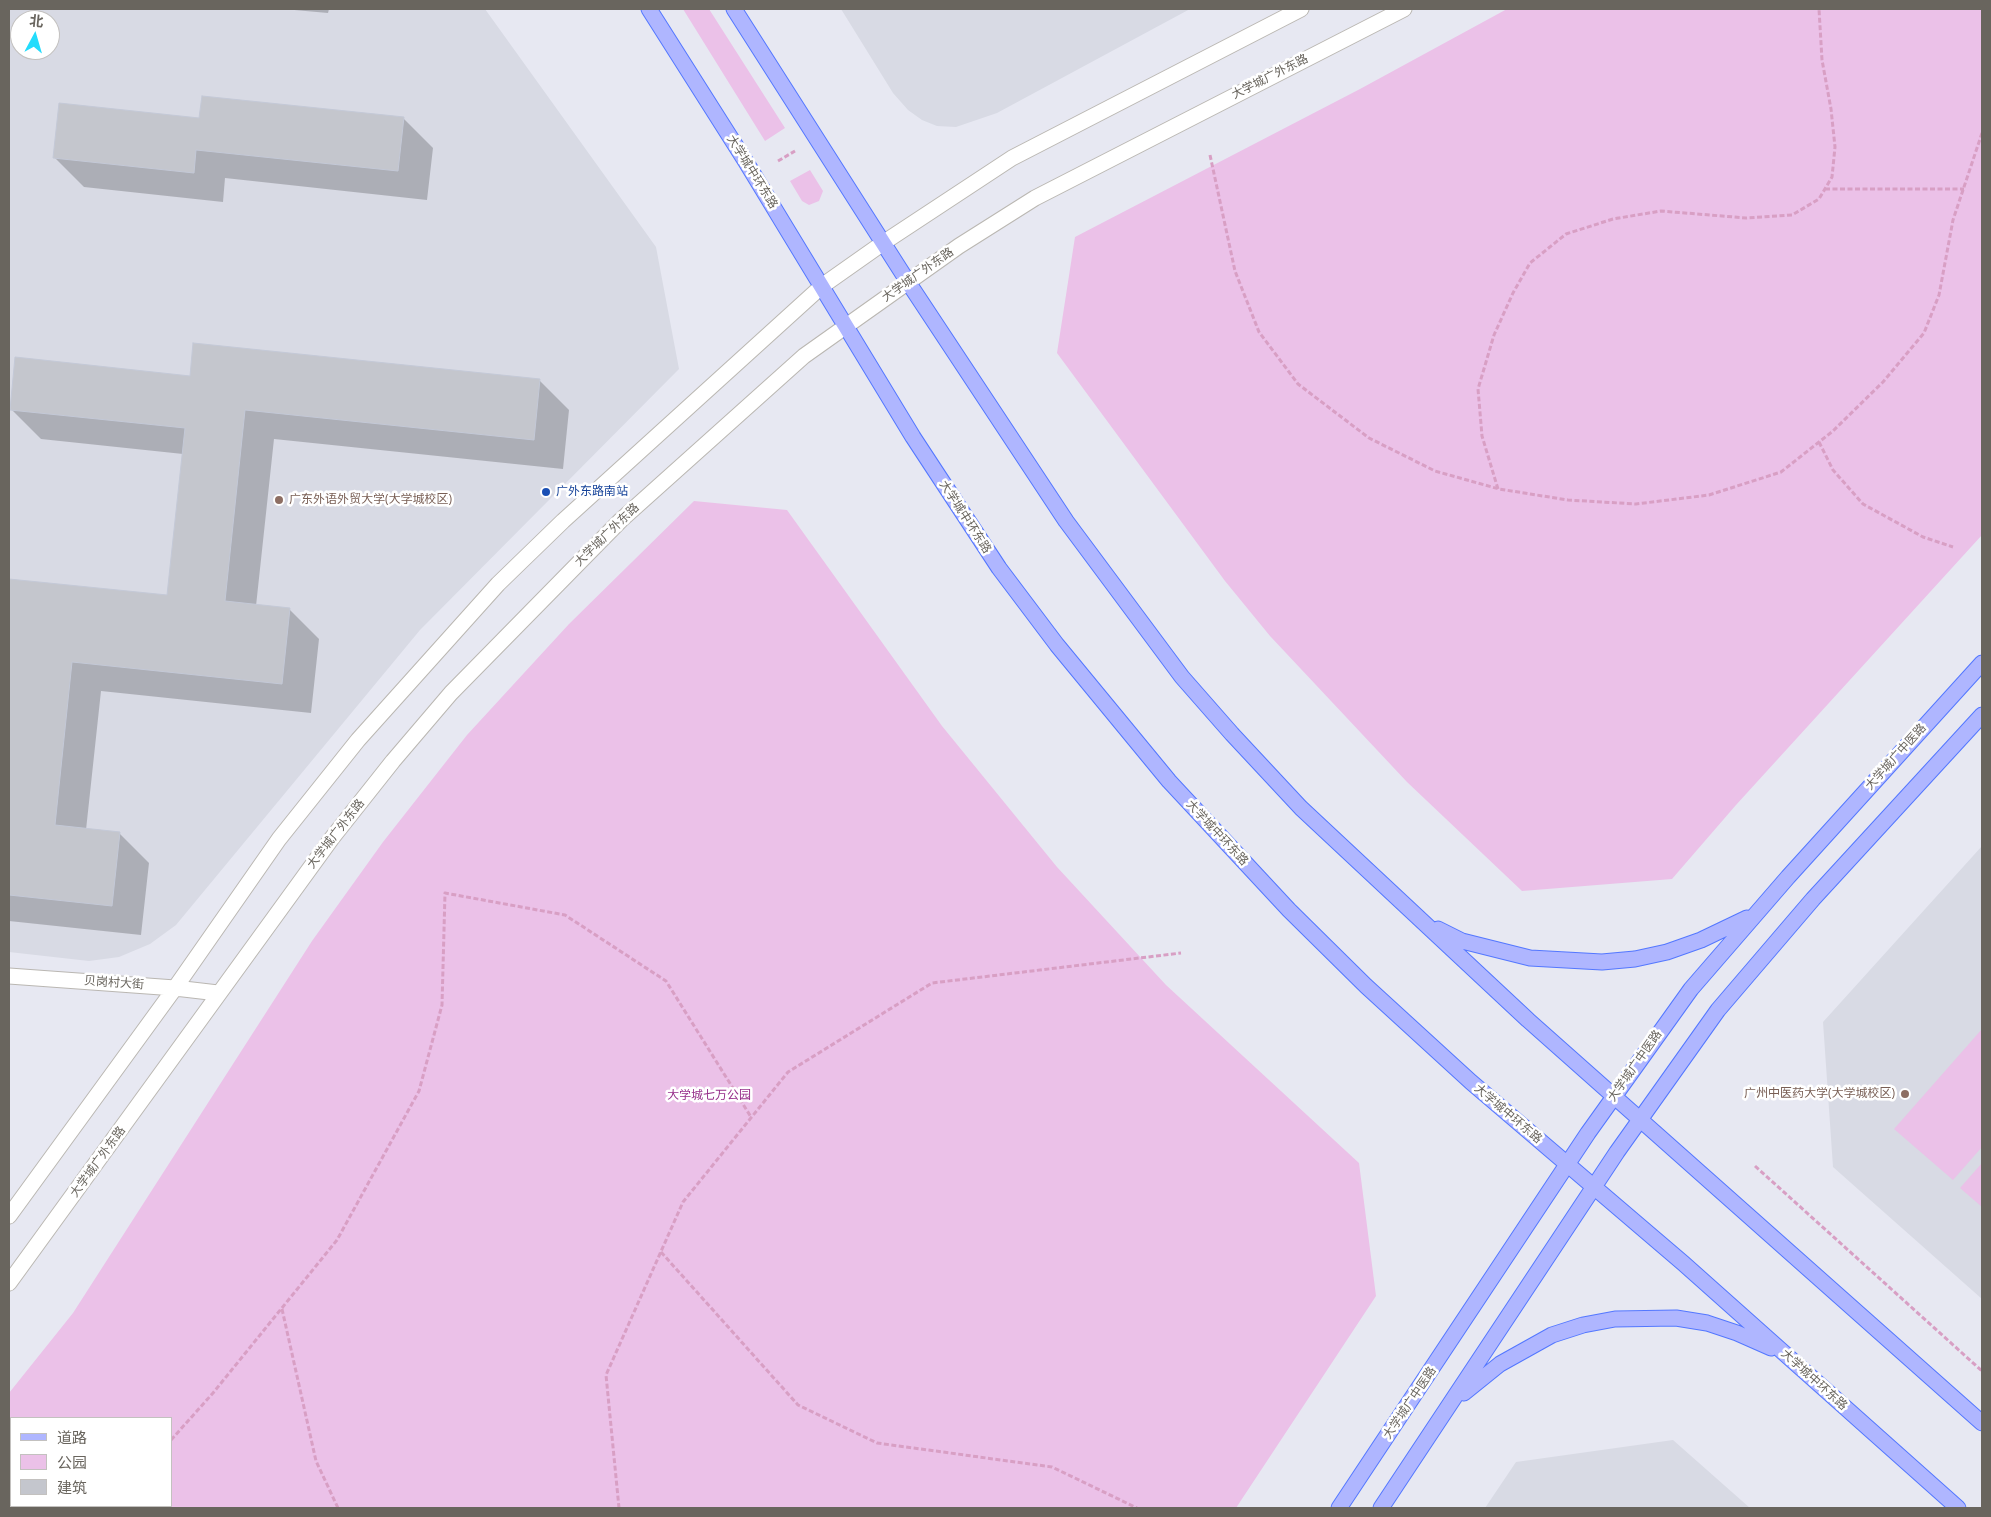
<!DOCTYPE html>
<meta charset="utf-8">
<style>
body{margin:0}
#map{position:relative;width:1991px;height:1517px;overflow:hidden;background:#e7e8f2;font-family:"Open Sans","Noto Sans SC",sans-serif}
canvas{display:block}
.frame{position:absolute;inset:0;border:10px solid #69655e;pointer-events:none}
.legend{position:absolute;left:10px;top:1417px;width:162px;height:90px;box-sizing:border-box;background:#fff;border:1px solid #c3c1bf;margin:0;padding:6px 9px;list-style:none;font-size:15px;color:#69655e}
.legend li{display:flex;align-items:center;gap:10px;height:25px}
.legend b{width:25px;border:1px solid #c3c1bf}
.north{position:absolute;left:10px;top:10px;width:50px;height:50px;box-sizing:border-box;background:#fff;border:1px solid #c3c1bf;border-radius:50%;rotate:6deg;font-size:14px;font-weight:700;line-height:20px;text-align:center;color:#69655e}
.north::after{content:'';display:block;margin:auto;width:18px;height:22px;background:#23dcfc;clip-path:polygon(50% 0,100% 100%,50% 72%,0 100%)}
</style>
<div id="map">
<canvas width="1991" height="1517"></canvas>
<div class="frame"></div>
<ul class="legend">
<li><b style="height:6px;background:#afb6ff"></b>道路</li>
<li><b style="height:14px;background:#ebc1e8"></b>公园</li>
<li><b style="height:14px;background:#c4c6cd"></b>建筑</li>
</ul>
<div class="north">北</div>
</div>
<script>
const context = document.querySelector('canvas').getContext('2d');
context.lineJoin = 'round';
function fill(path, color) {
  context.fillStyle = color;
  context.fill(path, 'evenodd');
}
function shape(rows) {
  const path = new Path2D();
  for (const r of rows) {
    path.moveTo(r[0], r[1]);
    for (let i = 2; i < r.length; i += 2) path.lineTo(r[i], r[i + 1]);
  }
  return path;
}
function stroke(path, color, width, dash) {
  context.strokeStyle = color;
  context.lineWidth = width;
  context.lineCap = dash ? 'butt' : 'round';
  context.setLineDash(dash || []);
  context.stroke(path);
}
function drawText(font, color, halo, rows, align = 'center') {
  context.font = font + ' "Open Sans","Noto Sans SC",sans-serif';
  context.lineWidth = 5;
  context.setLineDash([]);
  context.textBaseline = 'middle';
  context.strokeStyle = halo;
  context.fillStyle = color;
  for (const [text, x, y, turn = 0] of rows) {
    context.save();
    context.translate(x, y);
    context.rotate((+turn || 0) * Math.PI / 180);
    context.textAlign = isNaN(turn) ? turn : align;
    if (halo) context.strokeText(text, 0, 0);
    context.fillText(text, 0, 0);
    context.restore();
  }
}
const education = shape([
 [9,9,485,9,656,247,679,369,420,630,176,925,150,944,119,957,89,961,9,952],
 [20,20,50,20,50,50,20,50],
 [841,9,1190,9,997,113,956,127,937,126,922,120,908,110,893,93],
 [1982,846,1982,1299,1833,1167,1823,1022],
 [1673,1440,1750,1508,1485,1508,1516,1462]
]);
const green = shape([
 [683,9,709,9,785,128,765,141],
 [1507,9,1982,9,1982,535,1736,805,1672,879,1522,891,1407,782,1270,636,1225,581,1057,353,1075,237,1360,89],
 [810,170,823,191,819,201,809,205,802,201,790,181],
 [694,501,787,510,942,726,1057,867,1166,985,1359,1163,1376,1296,1236,1508,9,1508,9,1393,73,1313,312,941,383,842,467,735,569,624],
 [11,1418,171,1418,171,1506,11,1506],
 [1982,1029,1982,1147,1953,1180,1894,1129],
 [1982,1163,1982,1207,1960,1188]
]);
const shadow = shape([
 [283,9,329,9,328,13],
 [403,118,433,148,427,200,225,178,223,202,84,187,55,158,201,119],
 [191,377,540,381,569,410,563,469,274,439,256,606,289,609,319,639,311,713,101,691,86,830,119,833,149,863,141,935,9,921,9,580,168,597,183,454,41,439,11,409]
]);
const building = shape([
 [202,96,404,117,398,171,196,150,194,173,53,158,59,103,199,118,202,96],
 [193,343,540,379,534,440,245,410,225,601,290,608,282,684,72,662,55,825,120,832,112,906,9,895,9,579,167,595,185,428,10,410,15,357,190,376,193,343]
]);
const path = shape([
 [1210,155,1235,271,1259,332,1298,384,1369,438,1435,471,1499,489,1568,500,1636,504,1709,495,1781,472,1833,431,1883,382,1924,333,1939,295,1953,220,1982,133],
 [778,161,795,151],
 [1825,189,1964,189],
 [1819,442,1833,470,1863,504,1923,537,1953,547],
 [1498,489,1482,436,1478,389,1494,335,1513,293,1530,263,1566,234,1613,219,1661,211,1746,218,1792,215,1819,199,1832,177,1835,147,1831,109,1822,60,1819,9],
 [1755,1166,1982,1371],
 [661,1252,798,1405,877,1443,1052,1467,1137,1508],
 [282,1309,316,1461,338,1508],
 [171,1440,213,1393,337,1240,419,1091,442,1005,445,893,565,915,666,981,751,1117],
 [110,1508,113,1506],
 [619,1508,606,1375,683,1202,788,1072,932,983,1181,953]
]);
const minor = shape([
 [9,976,175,988,218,993],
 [9,1216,175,988,279,839,358,740,498,584,563,521,822,286,883,243,1012,158,1301,9],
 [9,1283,332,838,393,761,451,693,621,520,804,356,959,246,1035,198,1404,9]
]);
const major = shape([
 [649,9,746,162,913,437,999,568,1057,645,1169,781,1289,910,1366,986,1471,1082,1683,1263,1958,1508],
 [734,9,908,282,1066,521,1182,677,1232,734,1301,808,1528,1020,1982,1423],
 [1438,929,1462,941,1530,958,1602,962,1635,959,1667,952,1701,940,1747,918],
 [1464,1393,1500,1364,1552,1335,1583,1325,1615,1319,1676,1318,1707,1323,1737,1333,1771,1348],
 [1339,1508,1588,1133,1691,989,1788,877,1982,663],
 [1381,1508,1617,1152,1718,1010,1813,899,1982,715]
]);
const markers = [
 [546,492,5,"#1a4fb4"],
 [279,500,5,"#8d6e63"],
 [1905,1094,5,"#8d6e63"]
];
const streetNames = [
 ["大学城广外东路",1270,77,-27],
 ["大学城中环东路",752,172,58],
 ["大学城广外东路",918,275,-35],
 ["大学城中环东路",965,517,57],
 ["大学城广外东路",607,535,-44],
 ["大学城广中医路",1896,757,-48],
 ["大学城中环东路",1217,833,47],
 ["大学城广外东路",336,834,-52],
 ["贝岗村大街",114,983,4],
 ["大学城广中医路",1635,1066,-55],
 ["大学城中环东路",1508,1114,40],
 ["大学城广外东路",98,1162,-54],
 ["大学城中环东路",1814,1380,42],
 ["大学城广中医路",1410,1403,-56]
];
const transitNames = [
 ["广外东路南站",556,492]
];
const educationNames = [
 ["广东外语外贸大学(大学城校区)",289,500],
 ["广州中医药大学(大学城校区)",1895,1094,"right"]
];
const parkNames = [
 ["大学城七万公园",709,1096]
];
fill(education, '#d8dae4');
fill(green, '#ebc1e8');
fill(shadow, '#0003');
fill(building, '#c4c6cd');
stroke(building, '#c4c9d7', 1);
stroke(minor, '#bab7b2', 17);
stroke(major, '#5377ff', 17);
stroke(path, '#d89fc4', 3, [5, 2.5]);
stroke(minor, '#fff', 15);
stroke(major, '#afb6ff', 15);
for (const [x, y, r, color] of markers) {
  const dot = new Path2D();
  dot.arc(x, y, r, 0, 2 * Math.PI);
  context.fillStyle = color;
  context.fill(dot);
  stroke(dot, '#fff', 2);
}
drawText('12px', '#69655e', '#fff', streetNames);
drawText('12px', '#164399', '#fff', transitNames, 'left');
drawText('12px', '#785e54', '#fff', educationNames, 'left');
drawText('12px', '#962f8a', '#fff', parkNames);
</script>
